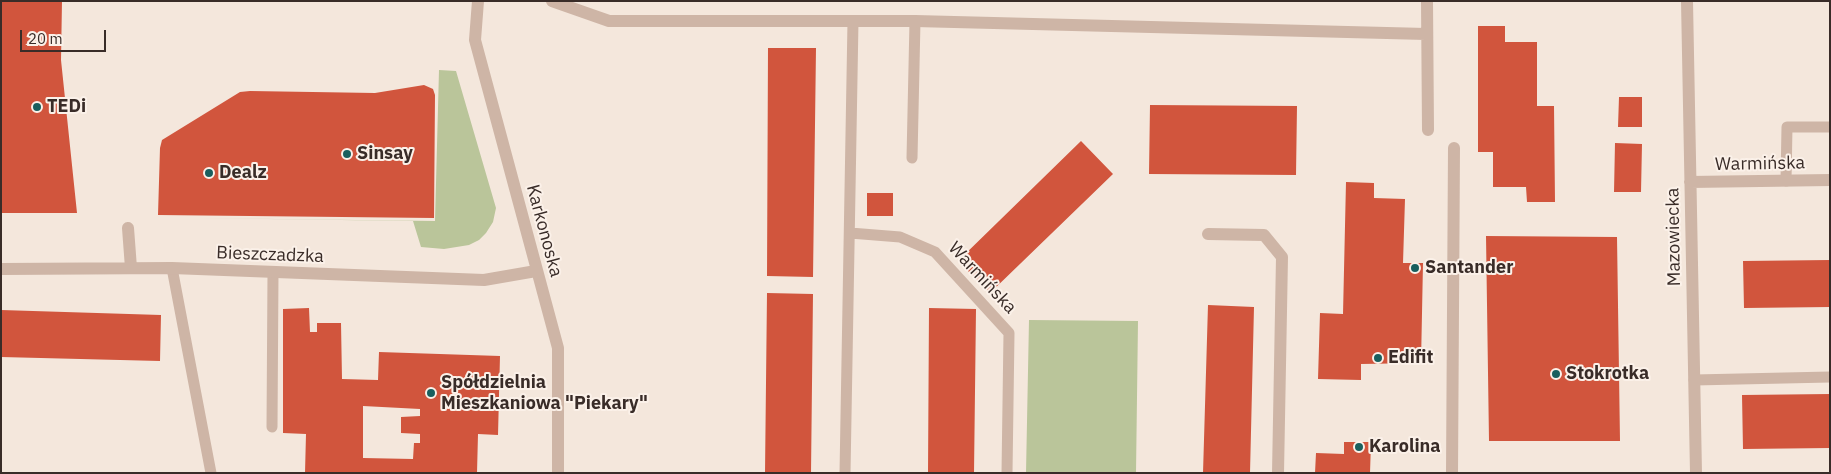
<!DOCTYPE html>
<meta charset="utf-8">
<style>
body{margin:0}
#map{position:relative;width:1831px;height:474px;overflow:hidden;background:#f4e7dc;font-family:"IBM Plex Sans",sans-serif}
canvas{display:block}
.frame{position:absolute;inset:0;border:2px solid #392c28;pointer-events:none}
.scale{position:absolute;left:20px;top:30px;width:86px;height:22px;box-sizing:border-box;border:2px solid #392c28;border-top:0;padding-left:6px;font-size:15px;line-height:18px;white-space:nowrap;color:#392c28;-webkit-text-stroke:4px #fbf1e9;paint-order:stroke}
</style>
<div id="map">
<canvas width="1831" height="474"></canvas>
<div class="frame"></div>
<div class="scale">20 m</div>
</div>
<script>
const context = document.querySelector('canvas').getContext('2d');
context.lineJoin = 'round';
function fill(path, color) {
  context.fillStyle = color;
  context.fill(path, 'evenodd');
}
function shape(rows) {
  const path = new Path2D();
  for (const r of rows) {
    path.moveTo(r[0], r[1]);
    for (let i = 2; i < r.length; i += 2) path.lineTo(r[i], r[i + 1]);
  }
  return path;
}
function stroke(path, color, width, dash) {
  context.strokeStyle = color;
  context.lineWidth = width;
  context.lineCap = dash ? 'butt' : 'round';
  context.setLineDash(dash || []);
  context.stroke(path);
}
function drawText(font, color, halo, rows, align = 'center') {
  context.font = font + ' "IBM Plex Sans",sans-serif';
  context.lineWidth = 4;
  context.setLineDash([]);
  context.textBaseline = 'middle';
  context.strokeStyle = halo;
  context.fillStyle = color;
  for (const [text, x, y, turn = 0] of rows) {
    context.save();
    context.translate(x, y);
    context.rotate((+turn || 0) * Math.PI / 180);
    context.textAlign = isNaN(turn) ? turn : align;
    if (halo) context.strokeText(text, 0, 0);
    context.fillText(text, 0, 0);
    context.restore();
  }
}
const green = shape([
 [439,70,456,71,496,208,493,222,486,233,479,240,469,245,444,249,421,247,413,221,196,218,435,221],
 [1029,320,1138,321,1136,473,1026,473]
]);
const building = shape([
 [1,1,62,1,61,60,77,213,1,213],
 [1478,26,1505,26,1505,42,1537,42,1537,106,1554,106,1555,202,1527,202,1526,187,1493,187,1493,152,1478,152],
 [768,48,816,48,813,277,767,276],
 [424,85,433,89,435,95,434,218,158,215,160,148,162,140,240,92,250,91,375,93],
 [1619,97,1642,97,1642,127,1618,127],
 [1150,105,1297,106,1296,175,1149,174],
 [1081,141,1113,174,990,293,958,261],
 [1615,143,1642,144,1641,192,1614,192],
 [1346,182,1374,183,1374,198,1405,199,1403,263,1423,263,1421,363,1361,364,1361,380,1318,379,1320,313,1343,314],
 [867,193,893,193,893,216,867,216],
 [1486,236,1617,237,1620,441,1489,441],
 [1830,260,1830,307,1744,308,1743,261],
 [767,293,813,294,811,473,765,473],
 [1208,305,1254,307,1250,473,1203,473],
 [309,308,310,332,317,332,317,323,341,323,342,379,378,380,379,352,500,356,498,435,478,434,477,473,305,473,306,434,283,433,283,309],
 [363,406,420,409,420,416,401,417,401,433,420,434,420,443,414,443,413,459,363,458],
 [929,308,976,309,974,473,928,473],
 [1,310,161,315,160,361,1,357],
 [1830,394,1830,448,1743,449,1742,395],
 [1344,442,1371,442,1370,473,1315,473,1316,453,1344,454]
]);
const lane = shape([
 [912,158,915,21],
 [1786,181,1787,127,1830,127],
 [850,233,900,237,935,252,1009,333,1007,473],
 [172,268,211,473],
 [1694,380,1830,377],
 [272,427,273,273],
 [845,473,853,21]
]);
const street = shape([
 [478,1,475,40,558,348,558,473],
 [552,1,609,21,915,21,1426,34],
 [1427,1,1428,130],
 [1687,1,1696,473],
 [1690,182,1830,180],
 [128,228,131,268],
 [1208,234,1264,235,1282,257,1278,473],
 [1,269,172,268,484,280,536,271],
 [1452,473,1454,148]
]);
const markers = [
 [37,107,5,"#195f5e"],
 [347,154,5,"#195f5e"],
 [209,173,5,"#195f5e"],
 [1415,268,5,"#195f5e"],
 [1378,358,5,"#195f5e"],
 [1556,374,5,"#195f5e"],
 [431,393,5,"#195f5e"],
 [1359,447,5,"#195f5e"]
];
const poiNames = [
 ["TEDi",47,107],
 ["Sinsay",357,154],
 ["Dealz",219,173],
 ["Santander",1425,268],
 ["Edifit",1388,358],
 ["Stokrotka",1566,374],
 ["Spółdzielnia",441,383],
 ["Mieszkaniowa \"Piekary\"",441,404],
 ["Karolina",1369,447]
];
const streetNames = [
 ["Warmińska",1760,164,-1],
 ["Karkonoska",544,231,75],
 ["Mazowiecka",1674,237,-91],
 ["Bieszczadzka",270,255,2],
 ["Warmińska",982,278,47]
];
fill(green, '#bac59a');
fill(building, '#d1553d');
stroke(lane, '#ceb5a6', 11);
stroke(street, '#ceb5a6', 12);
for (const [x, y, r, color] of markers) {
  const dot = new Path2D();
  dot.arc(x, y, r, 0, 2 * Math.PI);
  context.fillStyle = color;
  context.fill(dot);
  stroke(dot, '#fbf1e9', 2);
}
drawText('bold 18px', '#392c28', '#fbf1e9', poiNames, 'left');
drawText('18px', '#392c28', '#fbf1e9', streetNames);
</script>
